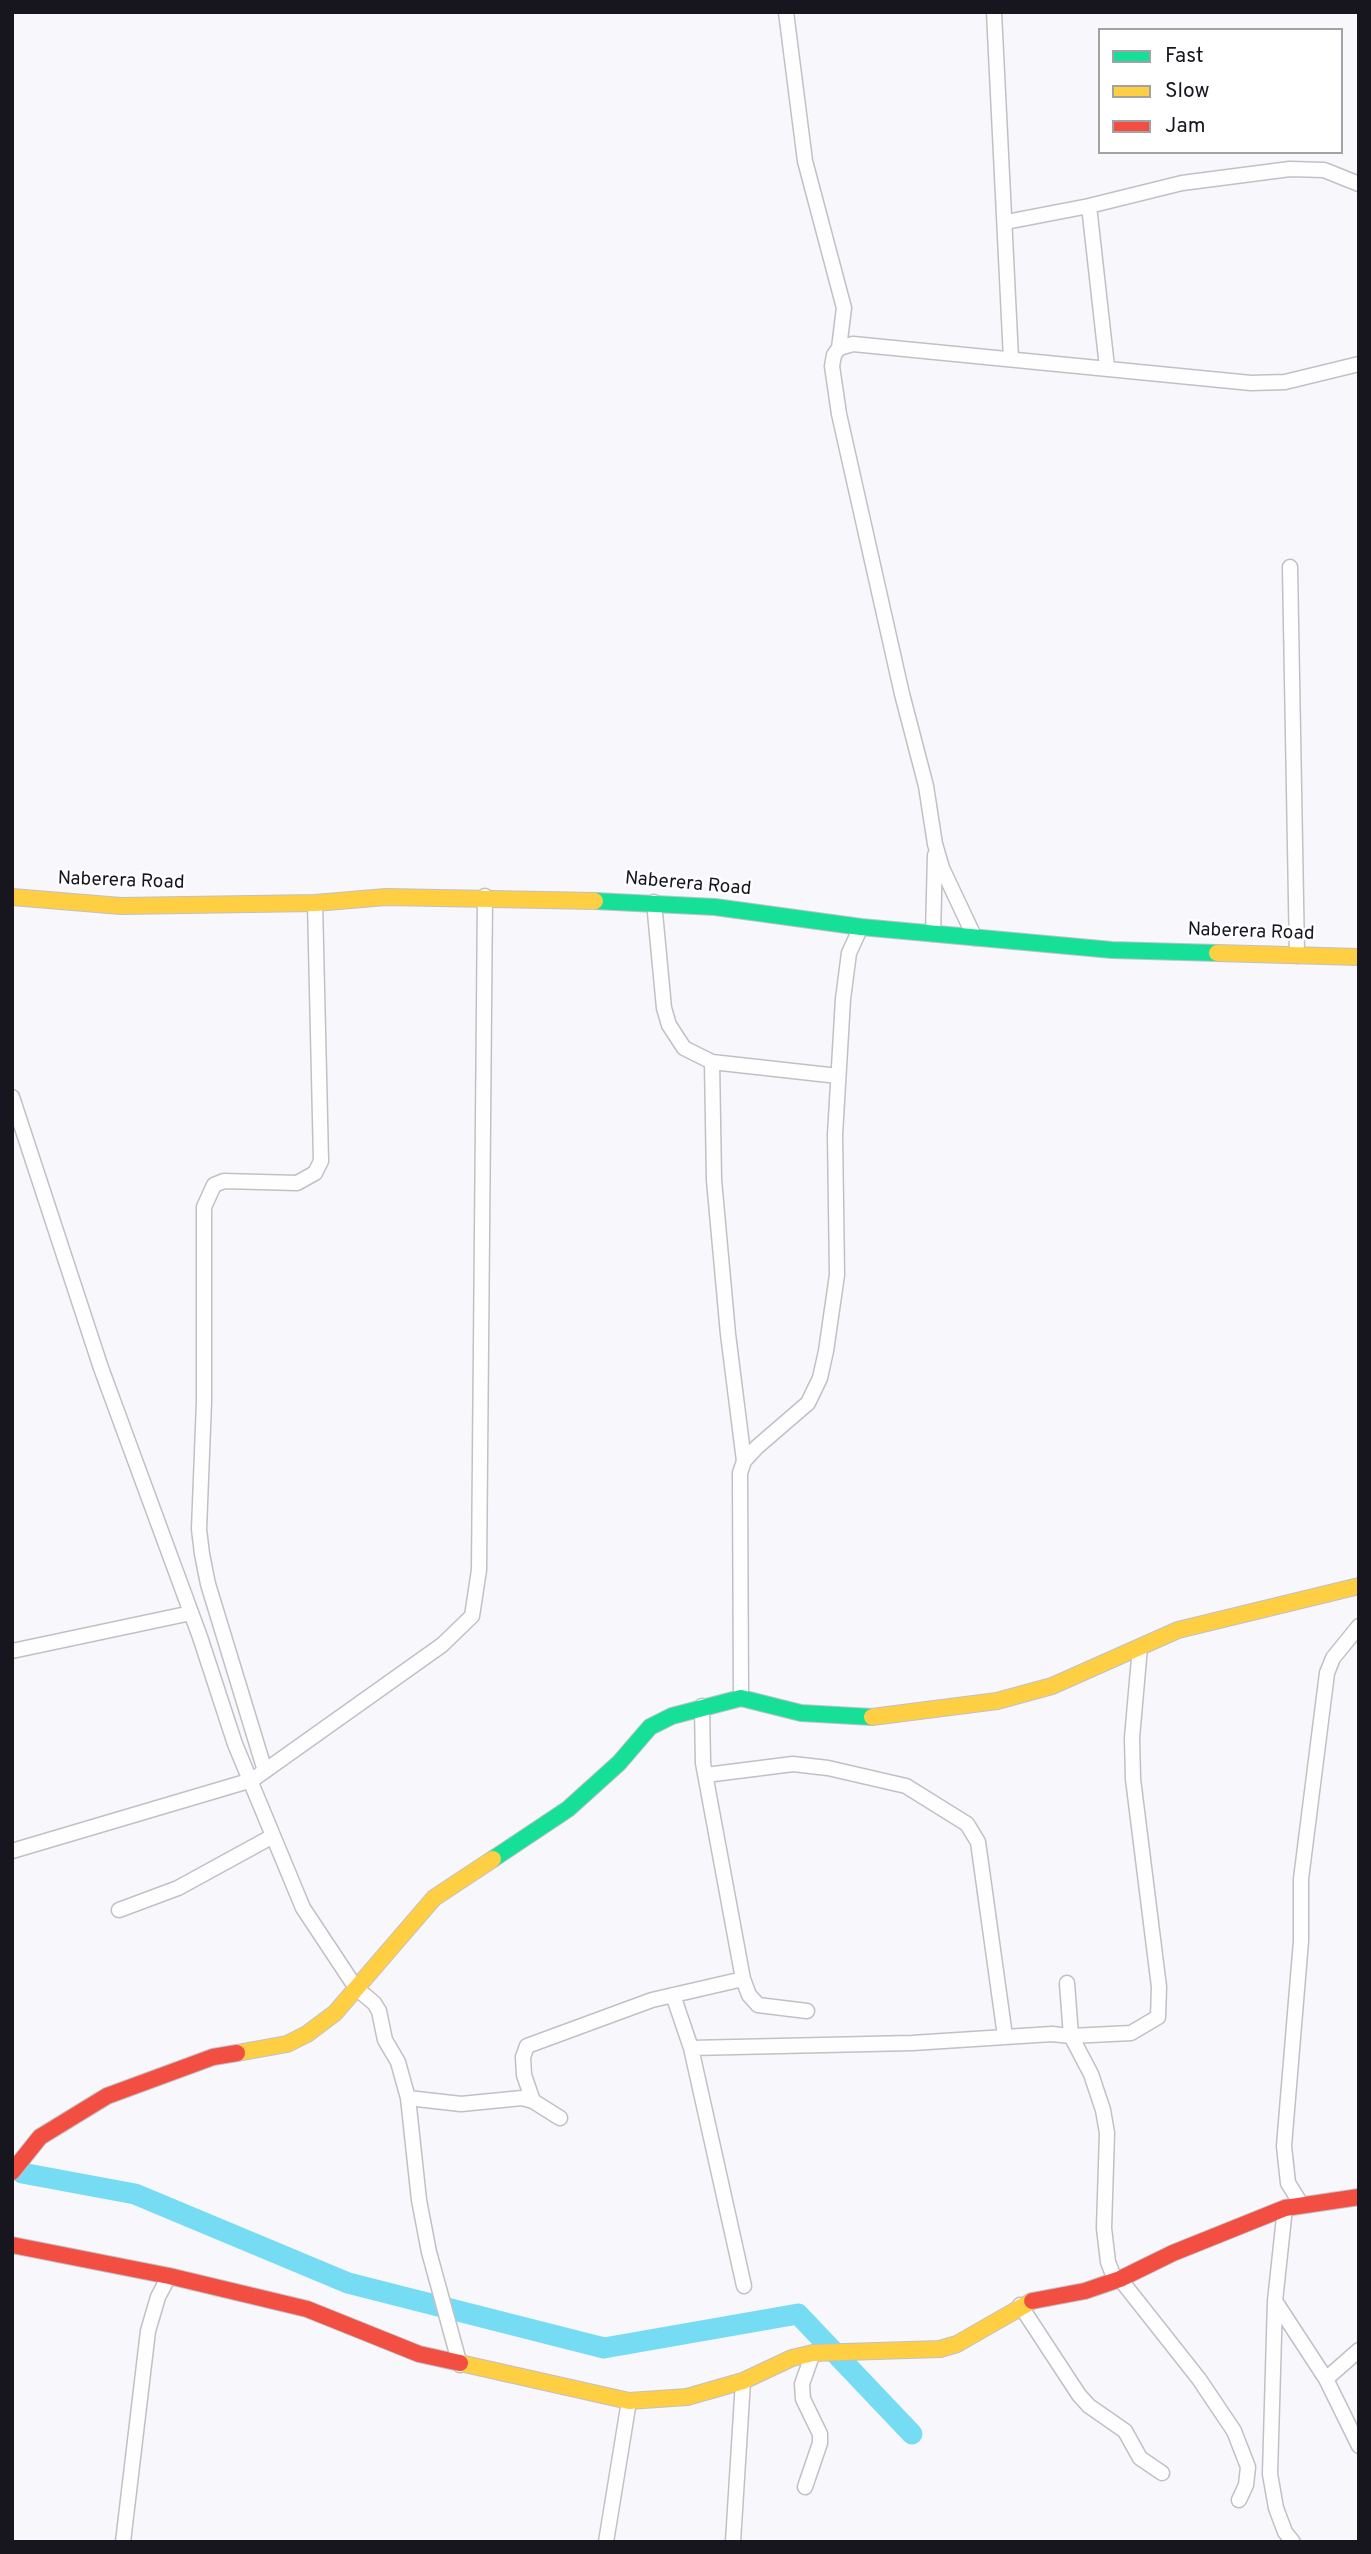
<!DOCTYPE html>
<style>
body{margin:0}
#map{position:relative;width:1371px;height:2554px;overflow:hidden;background:#f7f7fc;font-family:Overpass,sans-serif}
canvas{display:block}
.frame{position:absolute;inset:0;border:14px solid #17151e;pointer-events:none}
.legend{position:absolute;left:1098px;top:28px;width:245px;height:126px;box-sizing:border-box;background:#fff;border:2px solid #a2a1a5;margin:0;padding:9px 12px;list-style:none;font-size:21px;color:#17151e}
.legend li{display:flex;align-items:center;gap:14px;height:35px}
.legend b{width:35px;border:2px solid #a2a1a5}
</style>
<div id="map">
<canvas width="1371" height="2554"></canvas>
<div class="frame"></div>
<ul class="legend">
<li><b style="height:9px;background:#16e098"></b>Fast</li>
<li><b style="height:9px;background:#ffcf43"></b>Slow</li>
<li><b style="height:9px;background:#f24e42"></b>Jam</li>
</ul>
</div>
<script>
const context = document.querySelector('canvas').getContext('2d');
context.lineJoin = 'round';
function shape(rows) {
  const path = new Path2D();
  for (const r of rows) {
    path.moveTo(r[0], r[1]);
    for (let i = 2; i < r.length; i += 2) path.lineTo(r[i], r[i + 1]);
  }
  return path;
}
function stroke(path, color, width, dash) {
  context.strokeStyle = color;
  context.lineWidth = width;
  context.lineCap = dash ? 'butt' : 'round';
  context.setLineDash(dash || []);
  context.stroke(path);
}
function drawText(font, color, halo, rows, align = 'center') {
  context.font = font + ' Overpass,sans-serif';
  context.lineWidth = 5;
  context.setLineDash([]);
  context.textBaseline = 'middle';
  context.strokeStyle = halo;
  context.fillStyle = color;
  for (const [text, x, y, turn = 0] of rows) {
    context.save();
    context.translate(x, y);
    context.rotate((+turn || 0) * Math.PI / 180);
    context.textAlign = isNaN(turn) ? turn : align;
    if (halo) context.strokeText(text, 0, 0);
    context.fillText(text, 0, 0);
    context.restore();
  }
}
const river = shape([
 [22,2173,135,2194,348,2283,604,2348,798,2314,912,2434]
]);
const street = shape([
 [786,12,805,161,844,308,839,348],
 [994,12,1011,359],
 [1089,206,1107,367],
 [1006,222,1089,206,1182,183,1290,169,1324,170,1359,184],
 [1290,567,1297,956],
 [654,902,664,1008,669,1025,684,1048,712,1062,838,1076],
 [933,934,935,855],
 [975,938,942,868,935,844,926,786,902,694,839,414,832,366,834,355,839,348,853,344,1251,383,1285,382,1359,364],
 [712,1062,714,1180,728,1334,744,1461],
 [12,1097,101,1368,200,1637,235,1744,303,1908,356,1988,374,2003,379,2011,385,2040,398,2062,408,2098,419,2200,429,2252,460,2365],
 [12,1651,191,1613],
 [741,1698,740,1473,744,1461,757,1447,808,1403,820,1378,826,1351,837,1275,835,1135,843,999,849,953,861,927],
 [702,1706,703,1763,743,1979,749,1995,758,2005,807,2011],
 [265,1771,208,1584,202,1554,199,1529,204,1402,204,1207,214,1185,224,1181,297,1183,315,1173,321,1161,315,903],
 [706,1775,793,1764,828,1768,906,1786,967,1824,978,1842,1005,2036],
 [12,1851,252,1780,442,1645,472,1616,479,1570,485,896],
 [119,1910,178,1888,273,1836],
 [1067,1983,1071,2036,1131,2033,1158,2017,1159,1987,1133,1779,1132,1738,1140,1647],
 [673,1995,691,2048,744,2286],
 [691,2048,912,2043,1052,2034,1071,2036,1091,2074,1103,2110,1107,2133,1104,2228,1108,2262,1115,2280],
 [408,2098,461,2104,522,2098,533,2101,560,2118],
 [533,2101,524,2075,523,2057,527,2046,652,2000,743,1979],
 [1301,2204,1288,2183,1284,2146,1301,1941,1301,1879,1327,1673,1333,1658,1359,1626],
 [1285,2208,1275,2301,1326,2379,1359,2446],
 [1120,2279,1199,2379,1234,2431,1248,2467,1246,2485,1239,2500],
 [1275,2301,1270,2474,1276,2508,1285,2532,1293,2542],
 [1020,2305,1079,2395,1089,2406,1125,2431,1140,2458,1162,2473],
 [1326,2379,1359,2350],
 [805,2487,820,2443,820,2434,803,2399,802,2384,813,2353],
 [123,2542,148,2331,158,2297,169,2276],
 [606,2542,629,2401],
 [733,2542,743,2381]
]);
const fast = shape([
 [595,901,715,907,861,927,1112,950,1217,953],
 [493,1859,568,1809,619,1763,650,1727,672,1716,741,1698,801,1713,872,1717]
]);
const slow = shape([
 [12,897,121,906,315,903,386,897,595,901],
 [1217,953,1359,957],
 [872,1717,997,1701,1052,1686,1178,1630,1359,1586],
 [237,2053,287,2044,307,2034,335,2013,434,1898,493,1859],
 [460,2363,629,2401,687,2397,743,2381,792,2358,813,2353,940,2349,957,2344,1032,2301]
]);
const jam = shape([
 [12,2172,40,2137,107,2096,213,2057,237,2053],
 [12,2245,169,2276,307,2309,419,2354,460,2363],
 [1032,2301,1085,2291,1120,2279,1173,2253,1285,2208,1359,2197]
]);
const streetNames = [
 ["Naberera Road",121,882,2],
 ["Naberera Road",688,885,5],
 ["Naberera Road",1251,933,2]
];
stroke(river, '#75dcf4', 21);
stroke(street, '#c1c0c7', 17);
stroke(fast, '#c1c0c7', 18);
stroke(slow, '#c1c0c7', 18);
stroke(jam, '#c1c0c7', 18);
stroke(street, '#fefeff', 14);
stroke(fast, '#16e098', 16);
stroke(slow, '#ffcf43', 16);
stroke(jam, '#f24e42', 16);
drawText('19px', '#17151e', '#fff', streetNames);
</script>
